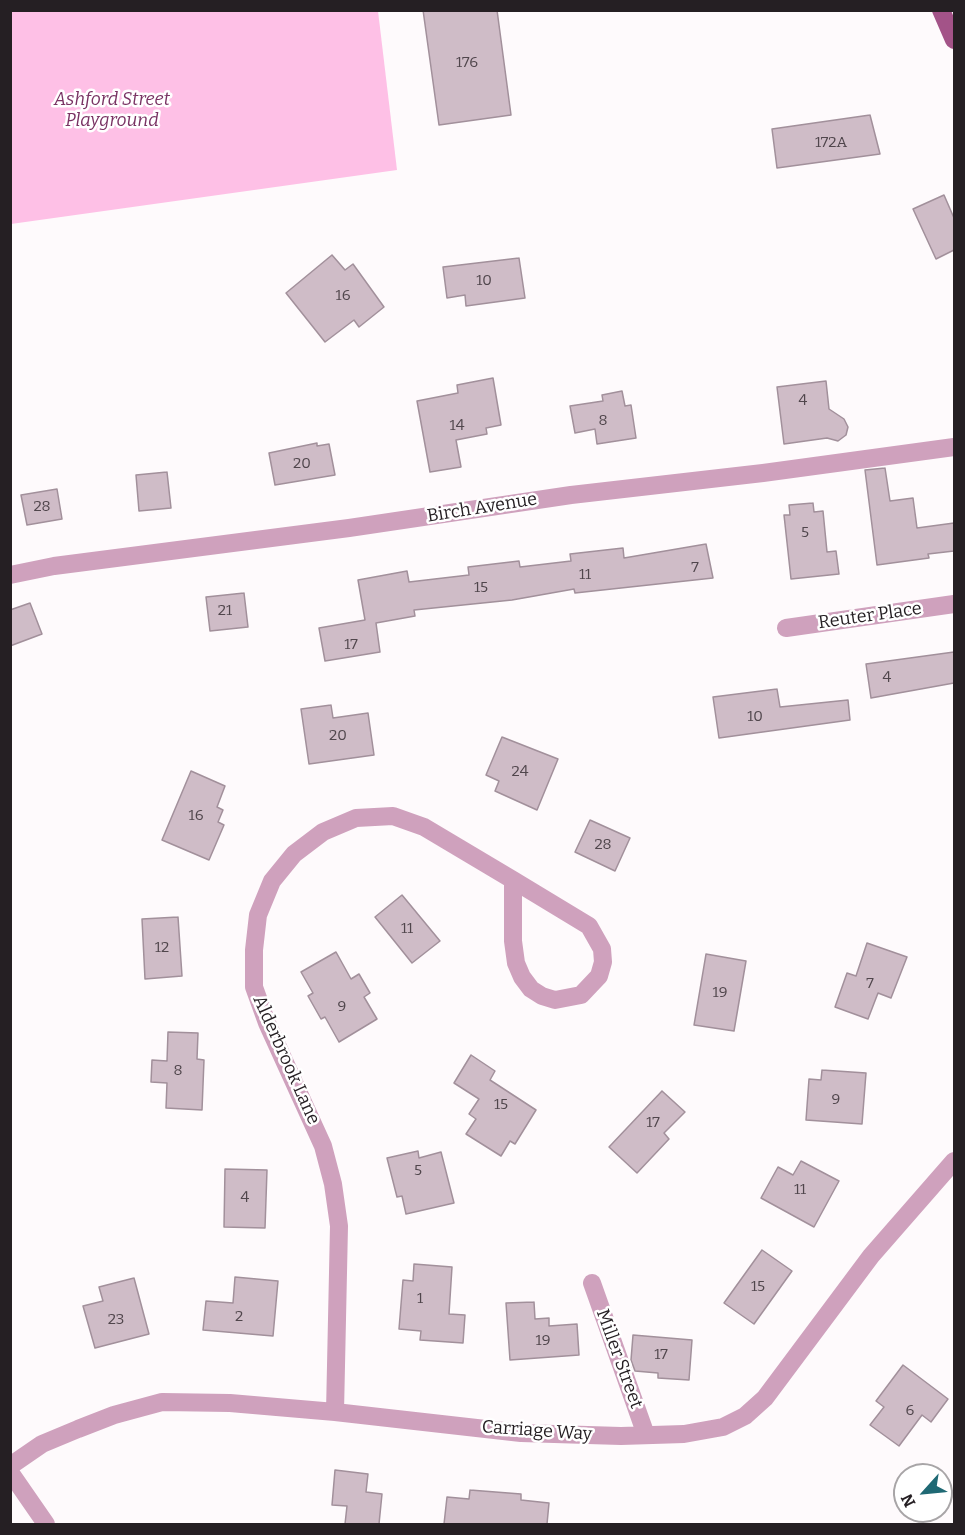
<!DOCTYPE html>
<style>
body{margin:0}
#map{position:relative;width:965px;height:1535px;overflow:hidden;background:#fefafc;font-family:Bitter,serif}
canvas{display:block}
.frame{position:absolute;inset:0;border:12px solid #251f23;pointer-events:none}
.north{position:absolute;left:893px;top:1463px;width:60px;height:60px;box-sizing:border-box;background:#fff;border:2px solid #a8a5a7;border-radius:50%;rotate:243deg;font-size:16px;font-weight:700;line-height:24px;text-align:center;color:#251f23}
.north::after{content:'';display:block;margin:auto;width:21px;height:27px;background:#1f6974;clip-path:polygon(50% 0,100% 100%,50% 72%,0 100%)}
</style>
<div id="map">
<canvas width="965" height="1535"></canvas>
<div class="frame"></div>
<div class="north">N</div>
</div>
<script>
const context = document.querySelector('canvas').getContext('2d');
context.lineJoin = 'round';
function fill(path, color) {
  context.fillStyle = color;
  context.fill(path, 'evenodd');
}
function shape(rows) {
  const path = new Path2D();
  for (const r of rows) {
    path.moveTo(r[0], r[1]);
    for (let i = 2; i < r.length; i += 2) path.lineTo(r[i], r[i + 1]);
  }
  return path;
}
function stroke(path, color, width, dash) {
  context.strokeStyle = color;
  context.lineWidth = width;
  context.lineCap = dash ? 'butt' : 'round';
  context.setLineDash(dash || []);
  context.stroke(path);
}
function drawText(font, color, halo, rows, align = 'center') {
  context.font = font + ' Bitter,serif';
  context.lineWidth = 5;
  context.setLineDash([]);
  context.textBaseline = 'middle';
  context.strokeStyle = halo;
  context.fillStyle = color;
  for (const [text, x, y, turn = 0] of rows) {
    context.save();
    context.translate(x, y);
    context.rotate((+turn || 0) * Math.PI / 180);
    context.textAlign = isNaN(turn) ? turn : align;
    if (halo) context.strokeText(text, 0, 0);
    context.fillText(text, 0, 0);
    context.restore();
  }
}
const green = shape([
 [10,11,378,11,397,170,11,224]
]);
const building = shape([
 [423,10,497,10,511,115,439,125,423,10],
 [870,115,880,154,777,168,772,129,870,115],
 [944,195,954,218,954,250,936,259,913,209,944,195],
 [332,255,345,270,353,264,384,307,359,327,354,320,325,342,286,293,332,255],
 [519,258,525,298,466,306,465,295,447,298,443,267,519,258],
 [493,378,501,425,486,428,487,434,456,440,461,467,430,472,417,401,458,393,457,385,493,378],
 [826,381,829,409,844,419,848,427,846,435,838,441,827,438,784,444,777,387,826,381],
 [622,391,625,406,631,405,636,438,597,444,595,429,575,433,570,406,603,401,602,395,622,391],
 [317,443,317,446,329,444,335,475,275,485,269,453,317,443],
 [885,468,890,501,913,498,917,528,954,523,954,551,928,554,929,558,877,565,865,470,885,468],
 [167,472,171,508,139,511,136,475,167,472],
 [57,489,62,519,27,525,21,495,57,489],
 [813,503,814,512,823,511,827,552,836,551,839,574,791,579,784,515,790,515,789,505,813,503],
 [706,544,713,578,575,593,574,589,512,600,414,610,415,616,376,623,380,652,325,661,319,628,365,620,358,580,407,571,409,582,469,575,468,567,519,561,520,567,571,561,570,554,623,548,624,558,706,544],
 [244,593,248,627,210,631,206,597,244,593],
 [30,603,42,634,10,646,10,610,30,603],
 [954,652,954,683,871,698,866,664,954,652],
 [777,689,780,707,848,700,850,720,719,738,713,697,777,689],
 [331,705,333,718,368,713,374,755,309,764,301,709,331,705],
 [502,737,558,759,537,810,495,791,499,781,486,775,502,737],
 [191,771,225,786,217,807,223,810,218,822,224,825,209,860,162,840,191,771],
 [590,820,630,838,615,871,575,852,590,820],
 [402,895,440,941,412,963,375,917,402,895],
 [178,917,182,976,145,979,142,919,178,917],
 [867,943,907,957,891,998,878,993,868,1019,835,1007,847,973,856,976,867,943],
 [336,952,351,979,359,974,370,993,364,997,377,1019,339,1042,325,1017,321,1019,308,996,313,993,301,972,336,952],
 [706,954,746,961,734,1031,694,1025,706,954],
 [168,1032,198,1033,197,1059,204,1060,202,1110,166,1108,167,1083,151,1082,152,1060,167,1061,168,1032],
 [471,1055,495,1071,490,1080,536,1110,515,1144,510,1141,501,1156,466,1134,476,1119,469,1114,479,1099,454,1083,471,1055],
 [822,1070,866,1073,862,1124,806,1120,809,1079,821,1080,822,1070],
 [662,1091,685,1112,664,1133,669,1139,637,1173,609,1147,662,1091],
 [418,1151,419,1158,441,1152,454,1203,406,1214,402,1196,397,1197,387,1158,418,1151],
 [801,1161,839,1181,814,1227,761,1198,778,1167,793,1175,801,1161],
 [225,1169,267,1170,265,1228,224,1227,225,1169],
 [762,1250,792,1271,754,1324,724,1303,762,1250],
 [414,1264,452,1267,449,1314,465,1315,463,1343,420,1340,421,1331,399,1329,403,1280,413,1281,414,1264],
 [235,1277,278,1281,273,1336,203,1330,206,1301,233,1303,235,1277],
 [134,1278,149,1334,95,1348,83,1306,103,1301,99,1287,134,1278],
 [534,1302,535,1319,549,1318,549,1326,577,1324,579,1355,510,1360,506,1303,534,1302],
 [633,1335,692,1340,689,1380,658,1378,658,1373,635,1371,631,1360,633,1335],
 [903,1365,948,1399,931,1422,922,1415,899,1446,870,1425,884,1407,876,1401,903,1365],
 [335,1470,368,1474,366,1492,382,1494,379,1524,345,1524,347,1506,332,1505,335,1470],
 [470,1490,521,1494,521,1500,549,1503,547,1524,444,1524,447,1497,469,1499,470,1490]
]);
const minor = shape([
 [10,575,54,566,349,528,571,495,763,473,954,447],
 [786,628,954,604],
 [592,1283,646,1435],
 [335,1412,339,1226,333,1184,323,1146,267,1023,254,987,254,950,258,915,272,881,294,854,323,832,356,818,393,816,424,827,513,880,589,926,602,949,603,962,599,976,581,995,555,1000,542,996,531,989,522,977,516,963,513,941,513,880],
 [10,1466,42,1444,78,1429,114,1415,162,1402,230,1403,335,1412,521,1433,621,1436,684,1434,723,1427,745,1416,765,1398,871,1256,954,1161],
 [10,1472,46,1524]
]);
const major = shape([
 [941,10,954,40]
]);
const numberNames = [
 ["176",467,63],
 ["172A",831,143],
 ["10",484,281],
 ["16",343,296],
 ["4",803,401],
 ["8",603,421],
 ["14",457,426],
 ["20",302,464],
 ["28",42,507],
 ["5",805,533],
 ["7",695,568],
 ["11",585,575],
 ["15",481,588],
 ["21",225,611],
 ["17",351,645],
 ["4",887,678],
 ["10",755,717],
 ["20",338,736],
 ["24",520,772],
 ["16",196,816],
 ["28",603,845],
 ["11",407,929],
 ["12",162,948],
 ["7",870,984],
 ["19",720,993],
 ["9",342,1007],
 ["8",178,1071],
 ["9",836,1100],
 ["15",501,1105],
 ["17",653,1123],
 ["5",418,1171],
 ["11",800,1190],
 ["4",245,1198],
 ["15",758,1287],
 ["1",420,1299],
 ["2",239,1317],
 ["23",116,1320],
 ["19",543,1341],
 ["17",661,1355],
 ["6",910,1411]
];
const parkNames = [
 ["Ashford Street",112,100],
 ["Playground",112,121]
];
const streetNames = [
 ["Birch Avenue",482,508,-9],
 ["Reuter Place",870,616,-8],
 ["Alderbrook Lane",286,1060,66],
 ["Miller Street",619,1359,70],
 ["Carriage Way",537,1431,4]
];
fill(green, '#fec0e6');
fill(building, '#cfbcc7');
stroke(building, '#a2909b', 1.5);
stroke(minor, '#cfa1bd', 18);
stroke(major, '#a35388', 18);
drawText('15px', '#50464c', null, numberNames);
drawText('italic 18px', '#793263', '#fff', parkNames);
drawText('18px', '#251f23', '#fff', streetNames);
</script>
